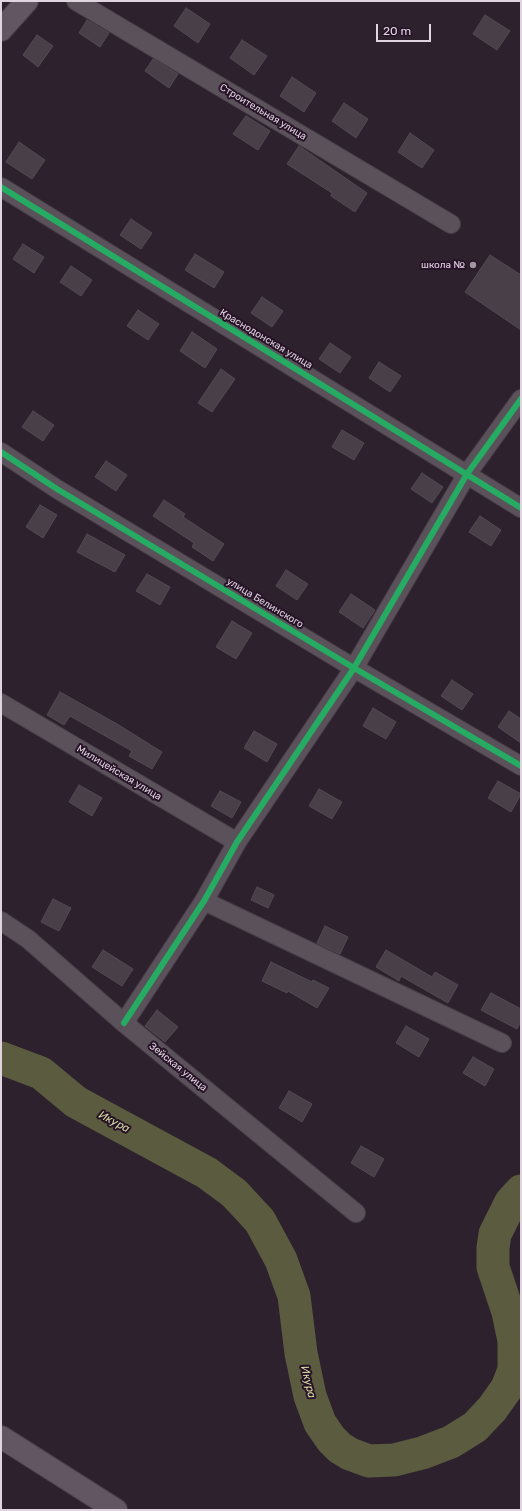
<!DOCTYPE html>
<meta charset="utf-8">
<style>
body{margin:0}
#map{position:relative;width:522px;height:1511px;overflow:hidden;background:#2c212c;font-family:Rubik,sans-serif}
canvas{display:block}
.frame{position:absolute;inset:0;border:2px solid #e1d4e1;pointer-events:none}
.scale{position:absolute;left:376px;top:24px;width:55px;height:18px;box-sizing:border-box;border:2px solid #e1d4e1;border-top:0;padding-left:5px;font-size:12px;line-height:14px;white-space:nowrap;color:#e1d4e1;-webkit-text-stroke:3px #271327;paint-order:stroke}
</style>
<div id="map">
<canvas width="522" height="1511"></canvas>
<div class="frame"></div>
<div class="scale">20 m</div>
</div>
<script>
const context = document.querySelector('canvas').getContext('2d');
context.lineJoin = 'round';
function shape(rows) {
  const path = new Path2D();
  for (const r of rows) {
    path.moveTo(r[0], r[1]);
    for (let i = 2; i < r.length; i += 2) path.lineTo(r[i], r[i + 1]);
  }
  return path;
}
function stroke(path, color, width, dash) {
  context.strokeStyle = color;
  context.lineWidth = width;
  context.lineCap = dash ? 'butt' : 'round';
  context.setLineDash(dash || []);
  context.stroke(path);
}
function fill(path, color) {
  context.fillStyle = color;
  context.fill(path, 'evenodd');
}
function drawText(font, color, halo, rows, align = 'center') {
  context.font = font + ' Rubik,sans-serif';
  context.lineWidth = 4;
  context.setLineDash([]);
  context.textBaseline = 'middle';
  context.strokeStyle = halo;
  context.fillStyle = color;
  for (const [text, x, y, turn = 0] of rows) {
    context.save();
    context.translate(x, y);
    context.rotate((+turn || 0) * Math.PI / 180);
    context.textAlign = isNaN(turn) ? turn : align;
    if (halo) context.strokeText(text, 0, 0);
    context.fillText(text, 0, 0);
    context.restore();
  }
}
const river = shape([
 [1,1058,41,1073,76,1102,207,1173,234,1193,260,1221,281,1260,294,1296,301,1353,310,1396,320,1423,331,1439,340,1448,350,1454,369,1461,394,1460,422,1453,451,1442,475,1427,492,1409,507,1388,514,1370,514,1341,508,1312,493,1267,493,1248,495,1234,511,1202,521,1191]
]);
const building = shape([
 [186,8,210,24,198,43,174,26,186,8],
 [485,15,510,31,497,50,473,34,485,15],
 [87,20,109,33,100,47,79,33,87,20],
 [37,35,53,46,38,67,23,55,37,35],
 [242,40,267,56,254,75,230,58,242,40],
 [153,59,178,74,169,88,145,71,153,59],
 [292,77,316,93,304,112,280,96,292,77],
 [344,103,368,119,356,138,332,121,344,103],
 [246,116,270,131,258,150,233,134,246,116],
 [410,133,434,150,422,168,398,152,410,133],
 [19,142,45,160,32,179,6,162,19,142],
 [299,146,367,193,355,212,331,196,332,193,287,164,299,146],
 [131,219,152,233,141,249,120,235,131,219],
 [23,244,44,257,34,273,13,259,23,244],
 [195,254,224,272,214,288,185,270,195,254],
 [490,255,521,275,521,330,465,292,490,255],
 [71,266,92,280,81,296,60,282,71,266],
 [262,297,283,311,272,327,251,313,262,297],
 [138,310,159,324,148,340,127,326,138,310],
 [192,332,217,349,205,368,180,351,192,332],
 [330,343,351,357,340,373,319,359,330,343],
 [379,362,401,376,390,392,369,378,379,362],
 [221,369,235,379,212,412,198,403,221,369],
 [33,411,54,425,43,441,22,427,33,411],
 [342,430,364,443,354,460,332,447,342,430],
 [106,461,127,475,116,491,95,477,106,461],
 [422,473,443,487,432,503,411,489,422,473],
 [164,500,185,514,183,517,224,544,213,561,192,547,194,543,153,516,164,500],
 [40,505,57,515,43,538,26,527,40,505],
 [480,516,501,530,491,546,469,532,480,516],
 [87,534,125,555,115,572,77,552,87,534],
 [286,570,308,584,297,600,276,586,286,570],
 [147,574,170,587,160,605,136,591,147,574],
 [351,594,375,610,363,628,339,612,351,594],
 [232,621,252,633,236,659,216,647,232,621],
 [452,680,473,694,462,710,441,696,452,680],
 [60,692,117,724,162,752,152,769,129,756,132,751,70,716,64,725,47,715,60,692],
 [373,708,396,722,386,739,363,726,373,708],
 [509,711,521,719,521,743,498,727,509,711],
 [254,731,277,744,267,762,244,748,254,731],
 [498,781,521,794,511,812,488,798,498,781],
 [79,785,102,798,92,816,69,802,79,785],
 [319,789,342,802,332,819,309,806,319,789],
 [220,791,241,802,232,818,211,806,220,791],
 [257,887,274,895,268,908,251,900,257,887],
 [53,899,71,908,59,931,41,922,53,899],
 [325,926,348,937,340,954,317,943,325,926],
 [103,950,133,969,122,986,92,967,103,950],
 [386,950,432,977,435,972,458,985,448,1003,401,976,399,981,376,967,386,950],
 [271,962,312,982,313,980,329,988,317,1008,288,991,287,993,262,981,271,962],
 [491,993,521,1009,521,1021,517,1029,481,1010,491,993],
 [157,1010,178,1027,165,1042,145,1026,157,1010],
 [406,1026,429,1039,419,1057,396,1043,406,1026],
 [473,1057,494,1069,485,1086,463,1073,473,1057],
 [289,1091,312,1104,302,1122,279,1108,289,1091],
 [361,1146,384,1159,374,1177,351,1163,361,1146]
]);
const street = shape([
 [76,1,451,224],
 [1,187,521,508],
 [1,452,57,489,354,668,521,766],
 [1,703,237,842],
 [204,901,502,1043],
 [1,921,28,939,124,1023,356,1213],
 [124,1023,204,901,237,842,354,668,467,474,521,399]
]);
const secondary = shape([
 [1,30,27,1],
 [1,1437,116,1510]
]);
const cycleway = shape([
 [1,187,521,508],
 [1,452,57,489,354,668,521,766],
 [124,1023,204,901,237,842,354,668,467,474,521,399]
]);
const markers = [
 [473,265,4,"#a295a2"]
];
const streetNames = [
 ["Строительная улица",263,112,31],
 ["Краснодонская улица",266,339,31],
 ["улица Белинского",265,603,31],
 ["Милицейская улица",119,773,31],
 ["Зейская улица",178,1067,39]
];
const poiNames = [
 ["школа №",465,265]
];
const waterNames = [
 ["Икура",114,1122,28],
 ["Икура",308,1382,76]
];
stroke(river, '#5a5b3f', 33);
fill(building, '#483f48');
stroke(building, '#534a53', 1);
stroke(street, '#493f49', 20);
stroke(secondary, '#493f49', 24);
stroke(street, '#5a515a', 18);
stroke(secondary, '#615661', 22);
stroke(cycleway, '#26ab63', 6);
for (const [x, y, r, color] of markers) {
  const dot = new Path2D();
  dot.arc(x, y, r, 0, 2 * Math.PI);
  context.fillStyle = color;
  context.fill(dot);
  stroke(dot, '#271327', 1.5);
}
drawText('10px', '#e1d4e1', '#271327', streetNames);
drawText('10px', '#e1d4e1', '#271327', poiNames, 'right');
drawText('italic 11px', '#dadea3', '#271327', waterNames);
</script>
